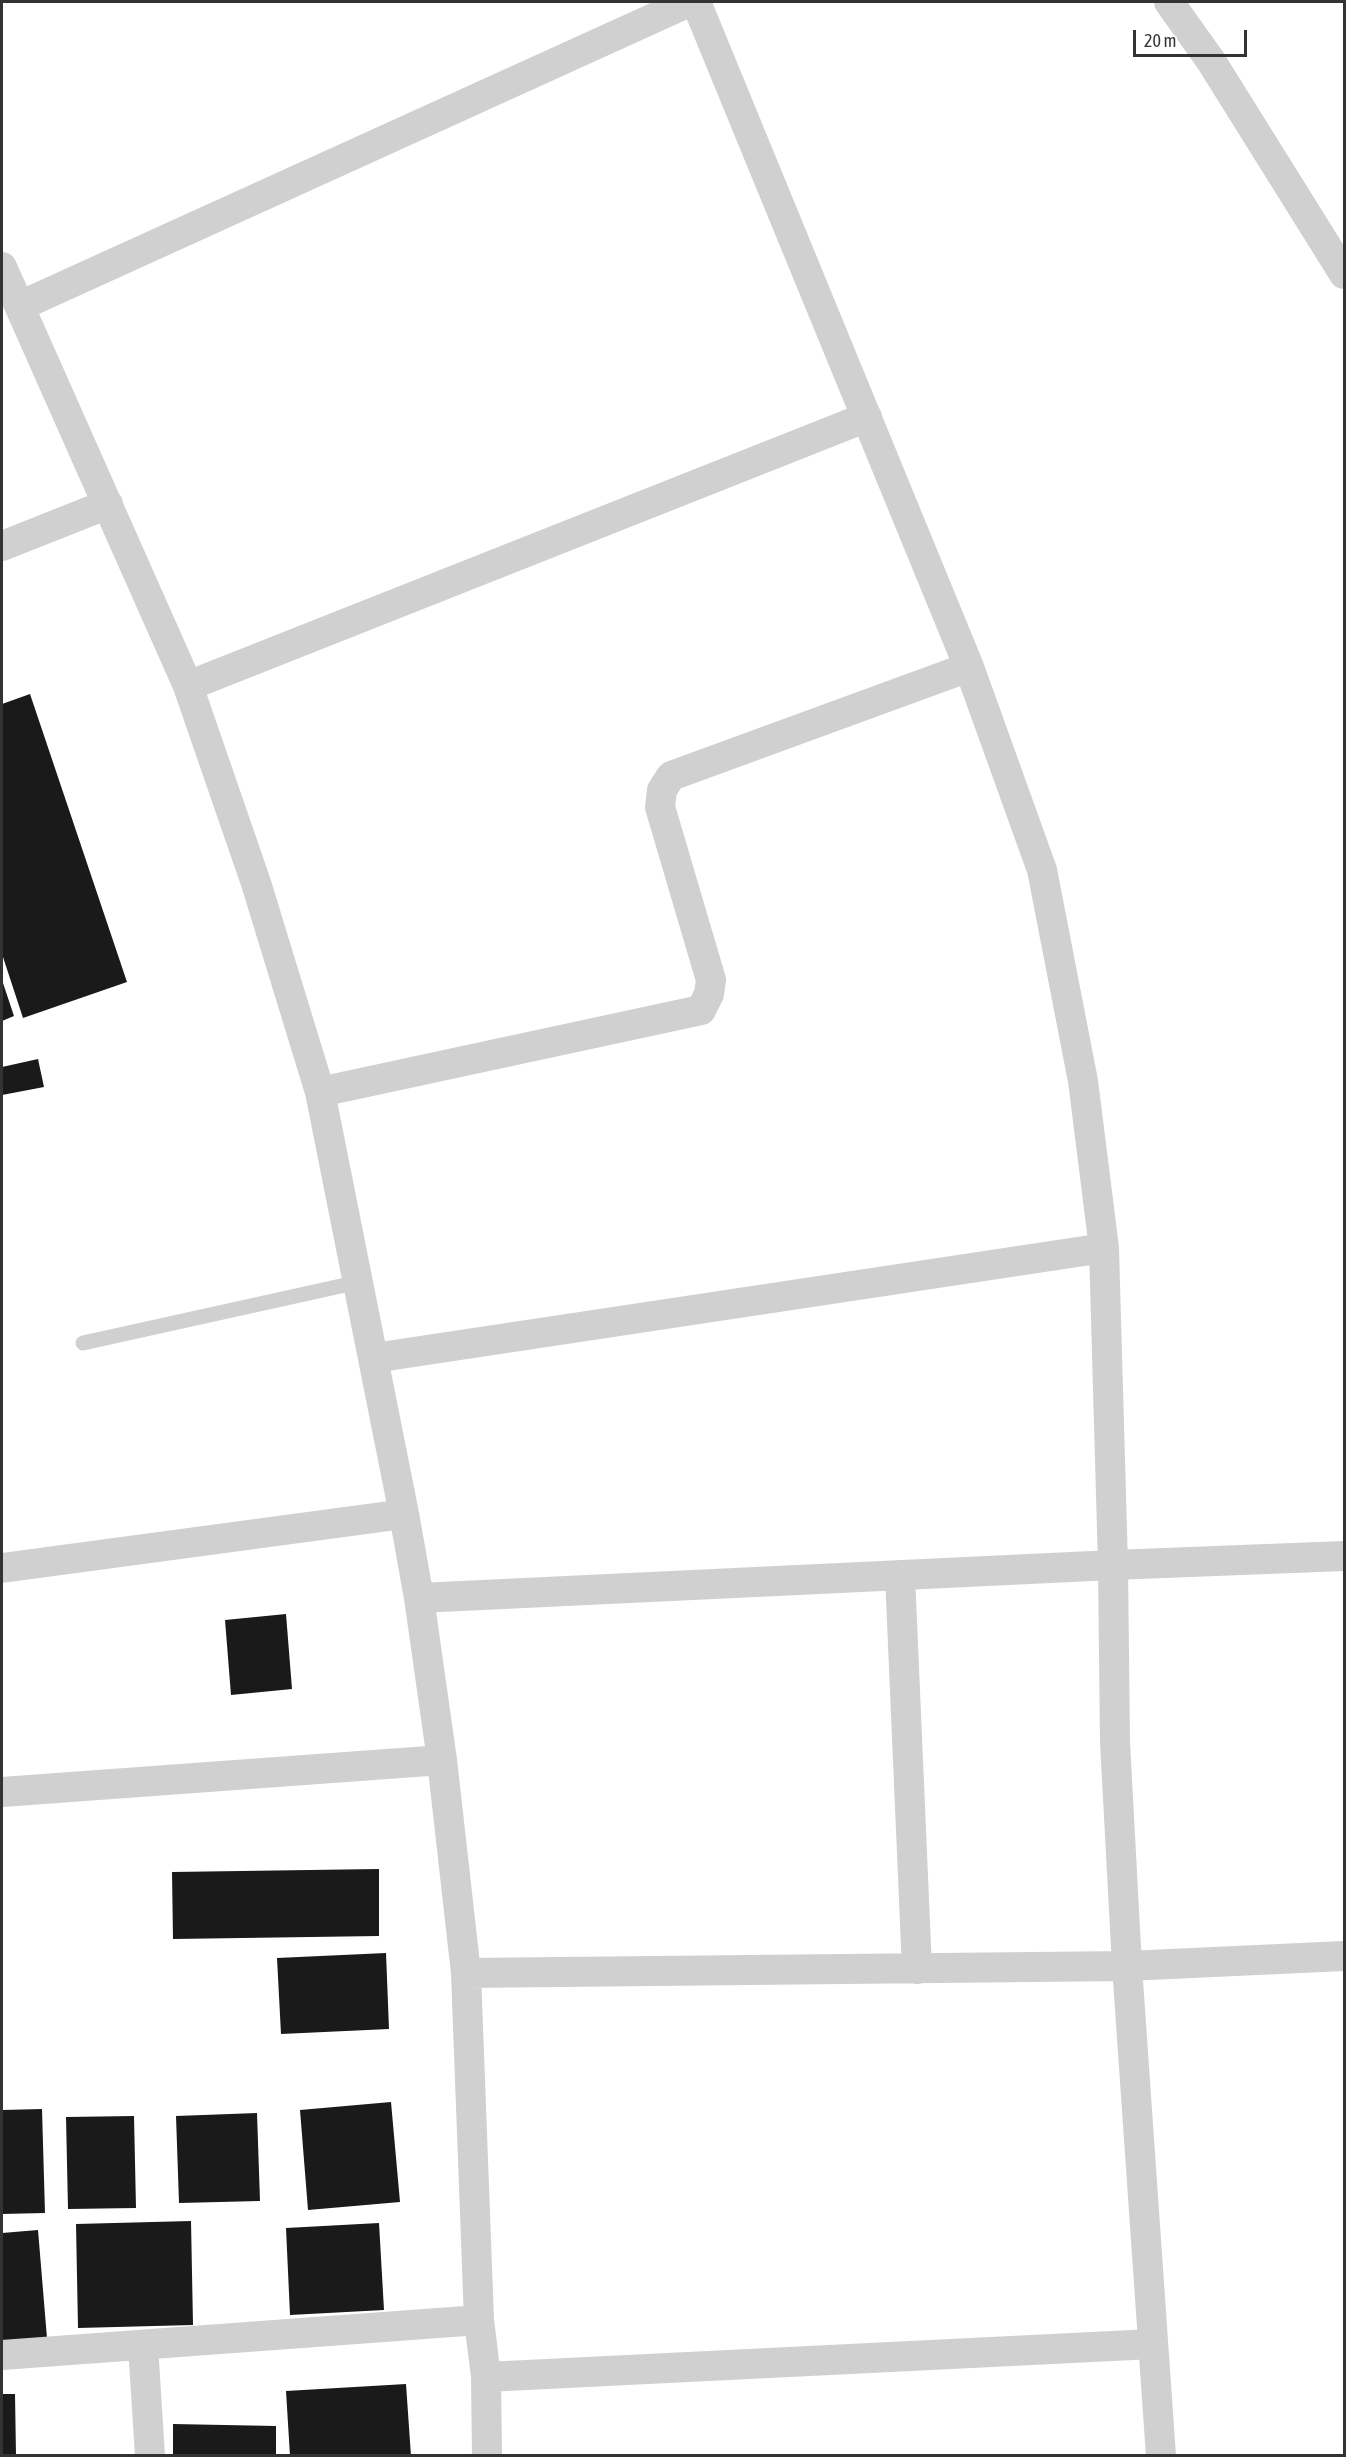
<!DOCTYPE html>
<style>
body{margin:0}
#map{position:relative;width:1346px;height:2457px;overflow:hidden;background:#fff;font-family:"Asap Condensed",sans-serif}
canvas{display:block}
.frame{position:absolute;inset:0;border:3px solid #333;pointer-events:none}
.scale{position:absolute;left:1133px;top:30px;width:114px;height:27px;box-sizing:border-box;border:3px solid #333;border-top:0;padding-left:8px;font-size:18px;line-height:21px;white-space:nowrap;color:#333;-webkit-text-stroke:4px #fff;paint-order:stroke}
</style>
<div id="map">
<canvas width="1346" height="2457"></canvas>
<div class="frame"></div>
<div class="scale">20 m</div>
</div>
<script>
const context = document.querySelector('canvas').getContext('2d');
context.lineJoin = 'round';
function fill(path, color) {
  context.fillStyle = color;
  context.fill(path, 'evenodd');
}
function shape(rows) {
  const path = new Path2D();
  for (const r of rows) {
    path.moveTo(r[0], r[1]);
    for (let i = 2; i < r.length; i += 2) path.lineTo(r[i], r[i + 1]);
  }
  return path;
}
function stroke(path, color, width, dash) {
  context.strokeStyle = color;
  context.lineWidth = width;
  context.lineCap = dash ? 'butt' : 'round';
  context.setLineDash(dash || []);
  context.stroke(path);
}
const building = shape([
 [30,694,127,982,23,1018,2,954,2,704],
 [2,980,14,1016,2,1021],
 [38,1059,44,1087,2,1095,2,1067],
 [286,1614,292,1689,231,1695,225,1620],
 [379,1869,379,1936,173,1939,172,1872],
 [386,1953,389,2029,281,2034,277,1958],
 [391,2102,400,2202,308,2210,300,2110],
 [42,2109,45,2213,2,2214,2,2110],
 [257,2113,260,2201,179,2203,176,2116],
 [134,2116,136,2208,68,2209,66,2117],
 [191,2221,193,2325,78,2328,76,2224],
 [379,2223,384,2310,290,2315,286,2228],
 [38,2230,47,2338,2,2342,2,2233],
 [406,2384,411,2456,290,2456,286,2391],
 [2,2394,15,2394,16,2456,2,2456],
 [173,2424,276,2426,276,2456,173,2456]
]);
const lane = shape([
 [83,1343,359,1282]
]);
const street = shape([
 [696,2,969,667,1042,870,1083,1081,1104,1248,1113,1565,1115,1742,1127,1966,1161,2456],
 [1169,2,1211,61,1344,274],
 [2,267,188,686,256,883,320,1092,404,1514,419,1598,442,1760,466,1973,479,2320,486,2377,487,2456],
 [20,306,689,2],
 [2,546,108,504],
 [188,686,867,417],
 [320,1092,701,1010,709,994,711,980,660,807,662,790,671,776,969,667],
 [374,1358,1104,1248],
 [2,1568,404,1514],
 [900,1575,917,1969],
 [419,1598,1113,1565,1344,1556],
 [2,1792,442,1760],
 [466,1973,1127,1966,1344,1956],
 [143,2345,150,2456],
 [2,2355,479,2320],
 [486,2377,1153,2344]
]);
fill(building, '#1a1a1a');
stroke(lane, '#d0d0d0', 15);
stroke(street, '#d0d0d0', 30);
</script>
